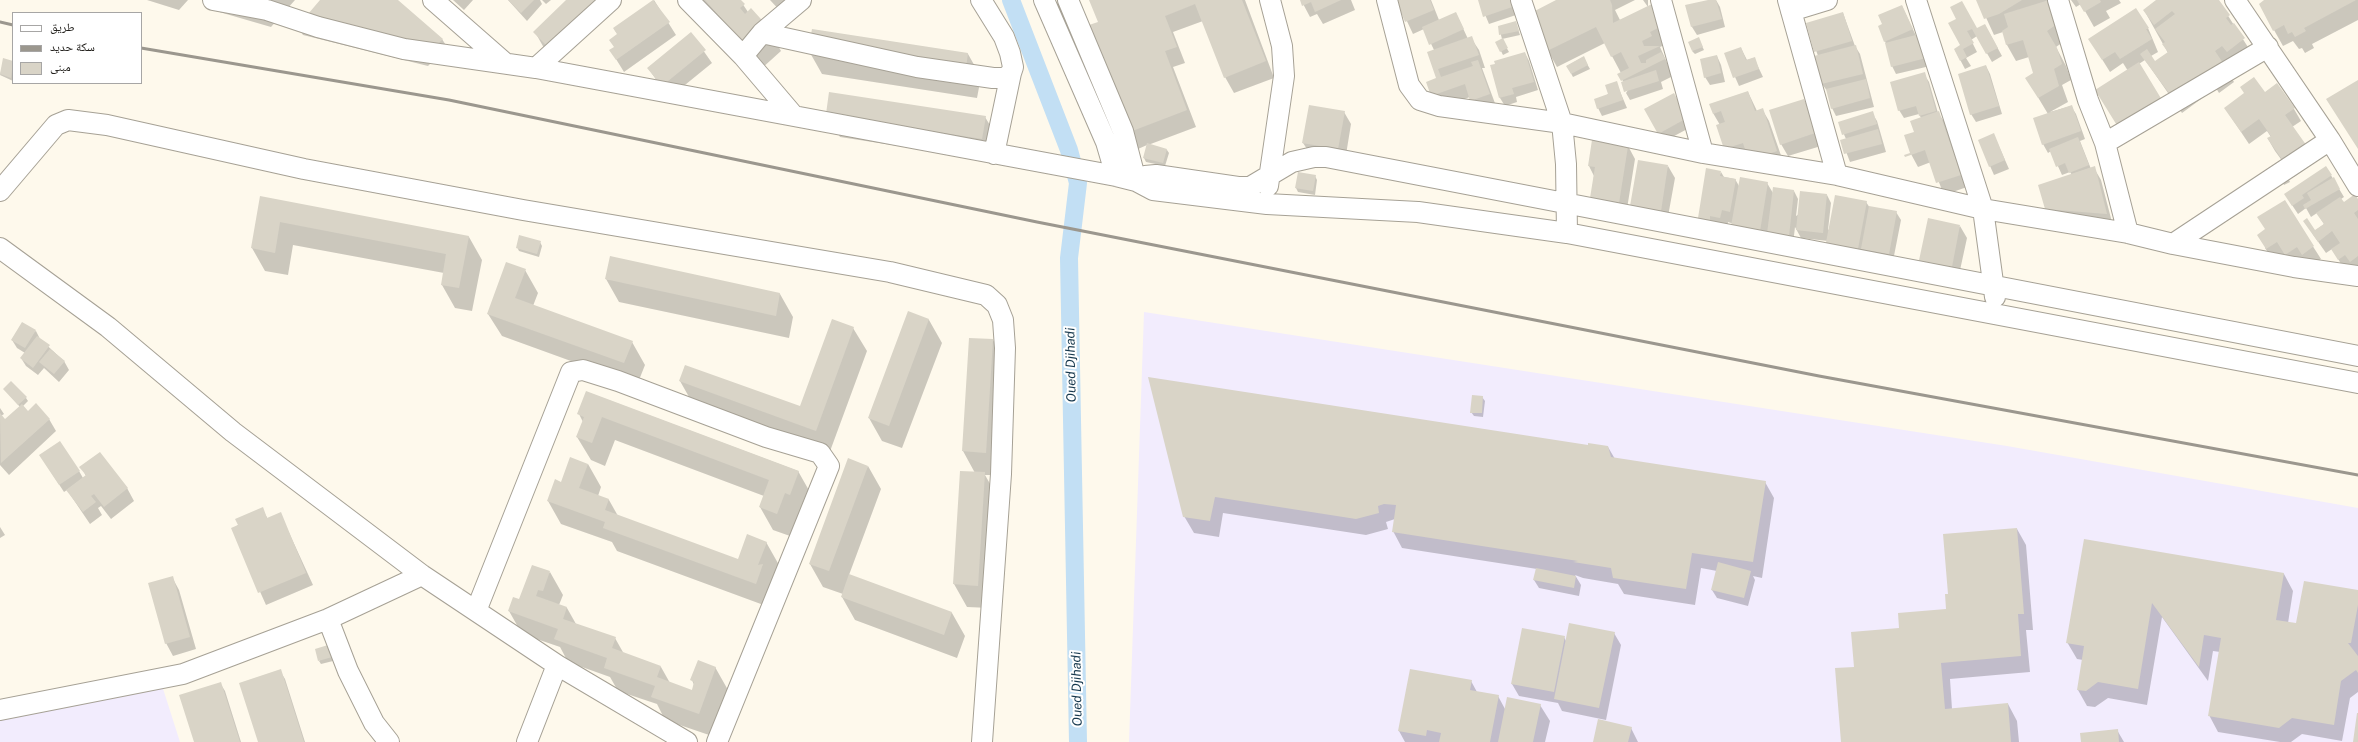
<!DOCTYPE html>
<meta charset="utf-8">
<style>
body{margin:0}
#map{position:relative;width:2358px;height:742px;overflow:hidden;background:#fef9ec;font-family:"Public Sans","Noto Naskh Arabic",sans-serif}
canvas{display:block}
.legend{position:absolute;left:12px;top:12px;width:130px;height:72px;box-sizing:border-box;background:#fff;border:1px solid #a7a6a5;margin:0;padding:5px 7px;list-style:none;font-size:12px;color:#23211d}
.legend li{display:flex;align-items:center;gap:8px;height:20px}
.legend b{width:20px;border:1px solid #a7a6a5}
</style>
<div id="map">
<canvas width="2358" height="742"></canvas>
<ul class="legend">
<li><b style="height:5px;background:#fff"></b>طريق</li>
<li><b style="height:5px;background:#9b978e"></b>سكة حديد</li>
<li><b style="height:11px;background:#d9d4c7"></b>مبنى</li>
</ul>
</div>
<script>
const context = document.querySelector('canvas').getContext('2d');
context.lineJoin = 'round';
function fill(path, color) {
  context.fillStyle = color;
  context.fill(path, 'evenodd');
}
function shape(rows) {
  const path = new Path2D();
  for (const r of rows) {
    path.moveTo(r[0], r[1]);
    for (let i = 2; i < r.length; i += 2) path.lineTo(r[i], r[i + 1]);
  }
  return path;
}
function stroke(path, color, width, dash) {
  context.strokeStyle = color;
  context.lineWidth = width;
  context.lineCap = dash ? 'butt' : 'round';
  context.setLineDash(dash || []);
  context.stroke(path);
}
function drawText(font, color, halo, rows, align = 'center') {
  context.font = font + ' "Public Sans",sans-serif';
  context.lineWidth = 4;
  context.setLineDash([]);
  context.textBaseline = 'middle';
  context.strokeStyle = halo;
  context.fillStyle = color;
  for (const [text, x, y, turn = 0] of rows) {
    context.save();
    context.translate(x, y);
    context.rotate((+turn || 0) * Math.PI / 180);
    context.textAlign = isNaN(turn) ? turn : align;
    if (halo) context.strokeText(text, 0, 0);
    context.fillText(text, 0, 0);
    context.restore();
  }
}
const industrial = shape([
 [1144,312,2007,446,2358,508,2358,742,1129,742],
 [158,673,180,742,0,742,0,709]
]);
const shadow = shape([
 [147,0,188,0,179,10],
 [205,0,295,0,271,27,209,9],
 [322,0,396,0,442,39,447,47,428,66,303,35,298,27],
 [453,0,473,0,464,10],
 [508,0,540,0,542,4,527,21],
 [542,0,551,0,546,4],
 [567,0,622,0,558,62,544,48,535,32],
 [654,0,676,35,624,72,611,51,615,48,618,35,614,29],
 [699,0,740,0,748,12,768,28,781,51,761,69],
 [770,0,798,0,783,14],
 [1092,0,1245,0,1274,78,1234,93,1225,77,1203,21,1173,32,1185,63,1173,67,1196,127,1148,145,1167,150,1169,153,1165,166,1146,162,1144,158,1147,145,1138,149],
 [1301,0,1351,0,1355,10,1323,24,1317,14,1310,17],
 [1397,0,1431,0,1439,20,1456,13,1468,39,1471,38,1479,50,1485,68,1482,68,1496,106,1471,100,1470,97,1439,108,1432,95,1438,79,1434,50,1424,29,1413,34],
 [1479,0,1511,0,1516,15,1489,24],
 [1559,0,1635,0,1615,10,1620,20,1648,7,1643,0,1648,0,1648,7,1671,42,1660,47,1673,76,1661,82,1663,89,1630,100,1626,93,1628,90,1619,74,1621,73,1605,43,1557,67,1548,51],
 [1711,0,1716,0,1720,7,1725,27,1697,35,1692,27,1686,6],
 [1978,0,2052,0,2066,40,2056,47,2066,66,2071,80,2062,85,2068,102,2050,112,2071,106,2076,114,2085,139,2080,141,2091,169,2094,168,2101,180,2113,226,2053,221,2045,209,2072,175,2070,172,2062,175,2051,151,2048,153,2043,144,2048,114,2036,94,2034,74,2029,57,2016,61,2007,45,2003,32,1994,35],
 [2071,0,2119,0,2121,3,2106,11,2110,18,2094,27,2081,4,2076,7],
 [2158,0,2218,0,2253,55,2225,67,2234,82,2219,93,2216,88,2182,113,2145,60,2128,71,2123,63,2110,72,2090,40,2148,28,2158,52,2151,56,2155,62,2168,53,2144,10],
 [2265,0,2358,0,2358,20,2312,44,2314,48,2305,53,2302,48,2299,49,2293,41,2283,46,2274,30],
 [1902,6,1930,66,1896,74,1892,66,1885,41],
 [1843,13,1855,46,1860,54,1874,107,1836,116,1832,108,1828,92,1822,84,1815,56,1818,56,1807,24],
 [1516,23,1520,35,1502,39,1499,27],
 [1950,24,1977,29,1985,25,2002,56,1992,62,1977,36,1971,40,1977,52,1966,58,1971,66,1965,69,1955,50,1962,46],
 [691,33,712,63,669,98,648,68],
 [1502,40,1509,52,1503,55,1497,43],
 [1700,42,1704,50,1695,54,1692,51],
 [1741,48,1747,60,1754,58,1763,77,1739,86,1725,54],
 [809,51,968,54,981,77,977,98,822,74],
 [1525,53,1529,61,1538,90,1516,97,1517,102,1505,106,1500,98,1491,66],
 [1717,56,1721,65,1725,82,1710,85,1705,77],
 [1583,57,1590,69,1573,77,1567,66],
 [4,59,13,62,13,81,0,75],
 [1986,66,1990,74,2002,114,1976,122,1971,114],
 [1924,74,1929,82,1938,113,1946,124,1967,187,1944,195,1931,162,1918,167,1911,154,1915,132,1921,118,1919,114,1904,118,1899,110],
 [1616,82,1627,108,1602,116,1598,108],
 [1748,92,1757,111,1762,109,1769,121,1784,164,1757,173,1750,161,1732,161,1720,125,1713,113],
 [1673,94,1691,127,1663,142,1659,134],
 [2265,94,2294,109,2301,121,2292,127,2315,162,2294,177,2275,151,2268,139,2271,137,2267,131,2249,144,2225,108],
 [1804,100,1811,112,1821,146,1788,156,1781,144],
 [1344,112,1351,124,1345,161,1311,155,1303,143],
 [1872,113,1877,121,1886,152,1850,162,1842,141,1846,139,1839,123],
 [827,114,985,117,999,140,995,161,840,137],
 [1994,135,2009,169,1994,175,1979,141],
 [1628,146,1635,159,1626,215,1591,198,1594,176,1589,166],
 [1668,166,1675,178,1667,222,1639,218],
 [2326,167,2344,197,2341,199,2343,203,2358,201,2358,273,2346,272,2332,249,2326,253,2312,233,2324,224,2317,213,2311,217,2306,208,2298,214,2290,202],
 [2284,170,2290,182,2284,185,2278,173],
 [1721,172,1724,177,1735,179,1739,186,1767,183,1773,193,1794,191,1798,199,1796,216,1827,195,1831,203,1828,230,1866,202,1870,208,1896,212,1901,220,1893,261,1828,241,1801,238,1795,227,1793,244,1728,222,1727,230,1706,230,1699,218],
 [1315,176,1317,180,1315,195,1298,192,1296,188],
 [261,198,469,237,482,260,472,311,455,308,442,285,444,273,293,245,288,275,265,271,252,248],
 [2284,201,2321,259,2309,266,2293,266,2285,254,2274,261,2265,248,2266,230],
 [1960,226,1967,238,1957,284,1927,277],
 [540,242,542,246,539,257,519,251,517,247],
 [525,270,538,293,533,306,632,342,645,365,637,385,502,336,488,314],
 [606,279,780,294,793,317,789,338,619,302],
 [909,312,929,320,942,343,902,448,882,441,869,418],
 [853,328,867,351,829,454,693,404,680,381,685,366,800,408],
 [36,331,40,339,64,361,69,370,59,382,44,368,38,375,26,366,21,358,25,353,17,348,12,340],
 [970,339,993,340,1006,363,999,475,985,475,997,496,990,608,967,607,954,584,975,473,963,451],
 [1149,378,1589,446,1608,447,1615,459,1765,482,1774,498,1762,578,1753,576,1755,580,1748,606,1717,598,1712,590,1717,571,1701,568,1695,605,1624,594,1618,584,1583,578,1575,575,1581,585,1579,596,1539,588,1534,580,1537,569,1402,548,1393,531,1395,519,1386,522,1388,529,1366,535,1223,513,1219,537,1194,533,1184,516],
 [4,389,26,398,28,401,23,406,28,412,49,419,56,431,9,475,0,465,0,408,4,414,1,416,5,421,20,407],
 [587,392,798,471,811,494,790,536,773,530,760,507,764,496,615,440,605,466,591,460,577,437,583,422,579,414],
 [1482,397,1485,401,1483,417,1474,416,1471,412],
 [45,463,79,471,83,478,86,476,81,467,127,488,134,501,111,519,101,506,98,508,102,515,90,524,67,490,64,492],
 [588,464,601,487,598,496,609,500,618,516,738,561,766,542,779,565,769,607,617,551,612,542,561,524,548,501,561,483],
 [868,466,881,489,849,575,952,613,965,636,957,658,855,620,842,597,843,594,823,587,810,564],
 [262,509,268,519,280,513,313,585,266,605,232,529],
 [0,527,5,535,0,538],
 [2017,529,2026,545,2033,630,2026,630,2030,672,1950,679,1952,709,2008,704,2017,721,2019,742,1842,742,1855,668,1900,628,1947,610,1949,594],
 [2085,540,2284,574,2293,591,2288,623,2297,624,2358,591,2358,692,2350,698,2342,741,2302,734,2291,742,2280,742,2218,732,2209,715,2220,652,2213,651,2208,681,2162,617,2147,705,2108,698,2095,707,2087,706,2078,690,2083,660,2077,659,2067,642],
 [550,572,563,595,559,605,567,608,576,624,615,638,624,654,661,667,670,683,692,691,694,685,692,680,715,667,728,690,712,736,665,720,657,704,618,691,610,677,568,662,560,647,522,634,509,611],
 [172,577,179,590,196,649,173,656,166,643],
 [1614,633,1621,645,1606,720,1562,711,1558,703,1519,696,1512,684,1564,637,1566,641],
 [330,650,333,661,321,664,319,661],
 [280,671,285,679,305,742,259,742],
 [1471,681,1477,692,1498,696,1505,709,1540,705,1550,721,1545,742,1405,742,1399,731],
 [220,683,225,691,241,742,195,742],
 [1631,728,1638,742,1594,742],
 [2117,730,2124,742,2082,742]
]);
const canal = shape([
 [1011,0,1069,150,1078,183,1069,258,1078,742]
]);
const building = shape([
 [320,0,398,0,443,39,423,58,297,27],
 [508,0,534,0,521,13],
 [566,0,596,0,548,47,533,32],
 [653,0,670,22,616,60,609,50,614,47,609,40,617,34,613,28],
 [705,0,741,0,745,4,740,8,745,14,751,8,769,28,747,47],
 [1089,0,1242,0,1266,61,1224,78,1195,4,1165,16,1177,47,1165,51,1187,110,1127,133,1086,26,1098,22],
 [1300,0,1341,0,1315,12,1311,2,1302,6],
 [1396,0,1430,0,1434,10,1405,22],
 [1478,0,1510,0,1512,7,1483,17],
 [1556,0,1610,0,1612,5,1613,23,1652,4,1662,26,1650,32,1652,36,1642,41,1644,46,1660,46,1638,56,1641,63,1646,63,1646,60,1661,52,1665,59,1621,81,1617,74,1629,68,1621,52,1611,57,1596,27,1547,51,1529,14],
 [1708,0,1716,0,1722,19,1691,27,1685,5],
 [1976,0,2022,0,1999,14,1984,19],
 [2049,0,2057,24,2047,31,2057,48,2062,64,2054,69,2059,86,2038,98,2025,78,2033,73,2023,40,2006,45,2002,31,2008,27,2004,14],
 [2077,0,2100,0,2101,2,2084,12],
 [2156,0,2219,0,2230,15,2226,18,2231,25,2234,23,2245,38,2227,52,2222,46,2215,51,2225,66,2172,97,2140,54,2147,49,2155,61,2168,52,2162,44,2165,42,2155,29,2175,14,2172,11,2154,25,2143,10],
 [2264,0,2356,0,2304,28,2306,31,2295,37,2292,32,2288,34,2284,25,2273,31,2259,4],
 [1962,1,1977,28,1985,24,1998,48,1986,54,1972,29,1967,31,1974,43,1963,49,1967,57,1960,61,1954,49,1960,45,1948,23,1956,19,1950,7],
 [1902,5,1913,29,1884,42,1878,26,1882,24,1878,15],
 [2136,8,2149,28,2146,29,2152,39,2120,59,2115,52,2102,60,2088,39],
 [1456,12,1464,29,1429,45,1422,27],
 [1843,12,1852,41,1814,52,1806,23],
 [1516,21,1519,31,1499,35,1498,26],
 [812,29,968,53,965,75,808,51],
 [691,32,706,50,662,86,647,68],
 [1920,34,1926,58,1891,67,1885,43],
 [1472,36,1479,55,1438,69,1441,77,1473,66,1471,62,1478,60,1490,94,1470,101,1465,84,1431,96,1426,82,1436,78,1427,52],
 [1699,37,1703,47,1692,51,1688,42],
 [1503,38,1508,48,1500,52,1495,42],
 [1856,45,1863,74,1821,84,1814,56],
 [1741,47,1746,60,1755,57,1759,69,1733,78,1724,53],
 [1525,52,1534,82,1512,88,1514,94,1499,98,1490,65,1495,64,1494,61],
 [1717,55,1721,73,1704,78,1700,59],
 [1584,56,1588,65,1571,74,1566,66],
 [3,58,13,61,11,78,0,74],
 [2139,62,2162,100,2118,127,2095,90],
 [1986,65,1999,106,1970,115,1958,74],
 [1656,70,1659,81,1624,92,1621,82],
 [1925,72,1936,111,1919,116,1916,106,1898,111,1890,82],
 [2254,77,2265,92,2277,83,2295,108,2285,115,2309,149,2286,165,2267,138,2271,136,2259,119,2241,132,2224,108,2244,93,2240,87],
 [1866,79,1870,98,1831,109,1826,89],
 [2358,80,2358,149,2326,99],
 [1617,81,1623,100,1597,109,1594,99,1608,94,1605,85],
 [1748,91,1755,111,1763,108,1777,151,1749,161,1743,143,1724,149,1716,125,1725,122,1721,111,1713,114,1709,104],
 [829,92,986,116,982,139,826,114],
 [1674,93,1687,118,1658,134,1644,109],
 [1804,99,1815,133,1780,145,1769,110],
 [1309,105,1345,111,1338,149,1302,143],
 [2072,105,2081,131,2042,145,2033,118],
 [1873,111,1877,124,1842,135,1838,122],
 [1939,111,1961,175,1936,183,1925,150,1905,157,1904,155,1910,153,1904,135,1914,132,1910,121],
 [1878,129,1882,144,1844,154,1840,140],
 [1994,133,2005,160,1989,167,1978,140],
 [2078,137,2089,165,2069,173,2065,163,2056,167,2049,149],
 [1592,140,1628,146,1619,203,1590,198,1595,167,1588,166],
 [1147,143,1167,149,1163,163,1143,158],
 [1638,160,1668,165,1661,211,1630,206],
 [2095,166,2107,214,2045,209,2038,185],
 [2326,166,2332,175,2302,195,2304,198,2292,206,2284,194],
 [1706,168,1721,171,1720,176,1736,179,1730,212,1722,210,1720,218,1710,216,1710,220,1698,218],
 [1298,172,1316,175,1313,191,1295,188],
 [1740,177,1768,182,1760,231,1731,226],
 [2334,177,2340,189,2305,209,2303,205,2311,200,2307,193],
 [1773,187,1794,190,1789,236,1767,234],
 [1800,191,1827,194,1823,233,1796,230],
 [2355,194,2358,199,2358,210,2354,213,2358,219,2358,256,2350,262,2345,255,2338,260,2331,249,2340,243,2332,231,2318,242,2303,221,2307,218,2315,230,2324,224,2316,213,2340,197,2344,202],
 [1835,195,1867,201,1857,254,1825,248],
 [260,196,469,236,459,288,441,285,446,254,280,222,275,253,251,248],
 [2285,200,2314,246,2302,255,2297,247,2285,255,2277,242,2266,249,2257,235,2265,229,2257,217],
 [1869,206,1897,211,1889,254,1861,249],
 [1928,218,1960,225,1951,272,1918,265],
 [519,235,541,241,537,254,516,248],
 [610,256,780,293,776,316,605,279],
 [506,262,526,269,515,298,633,341,624,363,487,314],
 [908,311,929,319,889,426,868,418],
 [832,319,854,327,816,431,679,381,685,365,800,406],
 [22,322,36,330,25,348,11,340],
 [37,336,50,345,33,368,20,358],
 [969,338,993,339,986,453,962,451],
 [50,349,65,361,54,374,39,362],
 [1148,377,1588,445,1588,443,1608,446,1611,457,1766,481,1753,562,1692,553,1686,589,1613,578,1611,568,1573,562,1578,561,1392,532,1396,505,1384,504,1378,506,1379,513,1356,519,1215,497,1210,521,1183,517],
 [11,381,27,397,18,405,3,389],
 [586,391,799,471,790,495,785,493,777,514,759,507,769,480,602,417,592,443,576,437,584,417,577,414],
 [1472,395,1483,396,1482,413,1470,413],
 [36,403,50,419,1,463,0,413,5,419,22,404,28,411],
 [60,441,80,471,59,485,39,455],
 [100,452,128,488,104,507,94,494,91,496,96,502,83,512,66,490,86,475,79,467],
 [570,457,588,464,579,488,609,499,605,510,738,559,747,534,767,542,758,565,763,564,756,584,603,528,605,522,547,501,555,479,561,482],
 [848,458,868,466,829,571,809,564],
 [960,471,985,472,978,586,953,584],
 [263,507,267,518,281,512,306,573,258,593,231,528,238,525,235,519],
 [2017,528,2024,614,2018,614,2021,656,1941,663,1945,709,2008,703,2011,742,1841,742,1835,668,1854,667,1851,632,1899,628,1898,613,1946,609,1945,594,1948,594,1943,534],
 [2084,539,2284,573,2276,620,2296,623,2304,581,2358,590,2358,605,2351,643,2348,643,2358,656,2358,673,2356,670,2341,681,2334,725,2292,718,2279,728,2208,716,2221,638,2204,635,2199,667,2152,603,2138,689,2098,682,2086,691,2077,690,2084,646,2066,643],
 [1718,562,1751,571,1744,598,1711,590],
 [532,565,550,571,543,591,538,590,536,596,567,607,563,619,616,637,612,648,661,666,657,677,692,690,694,682,690,680,698,660,716,667,699,714,651,697,655,686,604,668,607,658,554,639,558,629,508,611,513,597,519,599],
 [1536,568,1576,576,1574,588,1533,580],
 [849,574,952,612,944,635,841,597],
 [173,576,190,637,165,644,148,583],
 [1569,623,1615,632,1599,708,1554,699],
 [1522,628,1565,636,1554,692,1511,684],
 [328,645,332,657,318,661,315,649],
 [281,669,304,742,258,742,239,683],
 [1410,669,1472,680,1470,690,1499,695,1490,742,1439,742,1441,733,1427,730,1426,736,1398,731],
 [221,682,240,742,194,742,179,695],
 [1507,697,1541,704,1533,742,1498,742],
 [2357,713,2358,713,2358,742,2353,742],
 [1598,719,1632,727,1628,742,1593,742],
 [2118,729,2119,742,2081,742,2080,733]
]);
const minor = shape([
 [213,0,267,10,318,27,404,49,536,68,1116,176,1136,181,1153,190,1267,204,1418,212,1567,233,2358,383],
 [433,0,505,63],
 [688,0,743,56,794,116],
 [1044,0,1106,142,1116,176],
 [1068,0,1123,131,1136,181],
 [1387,0,1409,85,1420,100,1439,106,1562,123,1703,153,1837,175,1983,209,2128,233,2173,244,2294,267,2358,276],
 [1521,0,1562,123,1566,164,1567,233],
 [1661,0,1703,153],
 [1788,0,1837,175],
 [1916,0,1983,209,1995,297],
 [2058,0,2088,100,2105,143,2128,233],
 [2235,0,2330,140,2358,186],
 [1791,11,1827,0],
 [762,33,917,67,993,78,1005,78,1011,73,1013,67,1010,53,1004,37,981,0],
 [743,56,762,33,801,0],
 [536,68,611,0],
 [2105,143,2268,47],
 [994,154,1011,73],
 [1136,181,1145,176,1156,175,1238,187,1250,187,1292,162,1314,157,1326,157,2358,356],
 [1268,186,1284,76,1282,46,1270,0],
 [0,191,56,125,68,120,107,125,304,169,523,210,890,272,986,295,997,305,1003,320,1005,348,1001,474,982,742],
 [2173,244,2330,140],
 [0,248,108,327,233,432,422,575,557,665],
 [476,611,571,372,583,370,618,381,766,437,820,453,829,466,717,742],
 [328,619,348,671,374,723,389,742],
 [0,710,183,674,328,619,422,575],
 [527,742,557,665,687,742]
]);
const rail = shape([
 [0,22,13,25],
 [141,48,449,100,1037,222,1819,376,2358,475]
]);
const waterNames = [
 ["Oued Djihadi",1071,365,-91],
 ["Oued Djihadi",1077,689,-91]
];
fill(industrial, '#f2ecfd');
fill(shadow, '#0003');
stroke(canal, '#c2dff4', 18);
fill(building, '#d9d4c7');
stroke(minor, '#a6a195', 22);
stroke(minor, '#fff', 20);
stroke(rail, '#9b978e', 3);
drawText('italic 13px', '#17394e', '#fff', waterNames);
</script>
